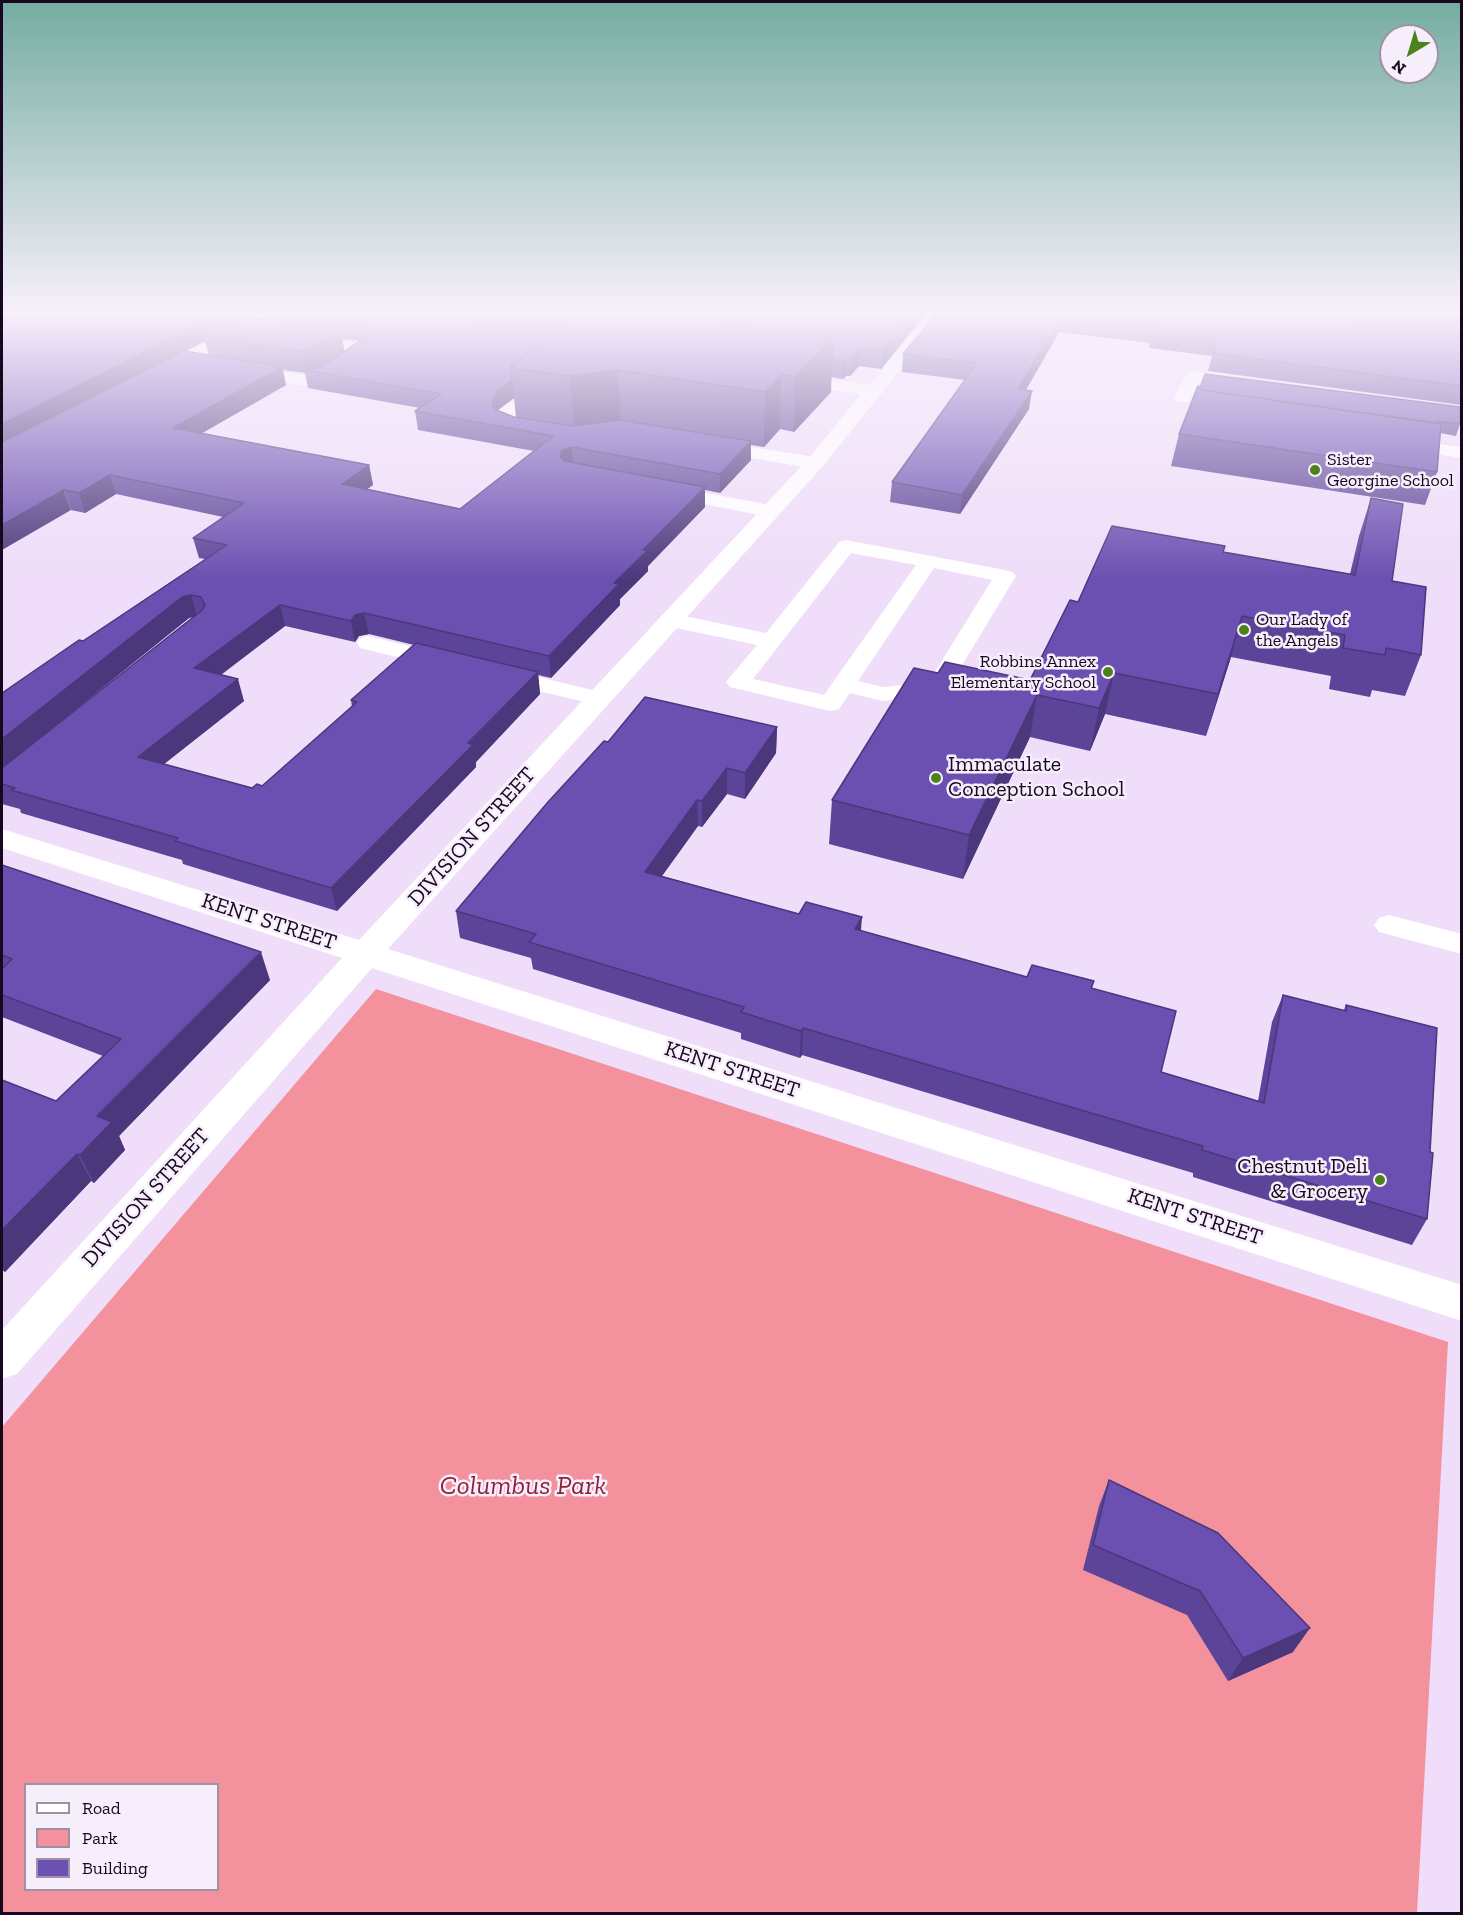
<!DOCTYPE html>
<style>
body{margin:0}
#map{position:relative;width:1463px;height:1915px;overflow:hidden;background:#efddf9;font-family:"Zilla Slab",serif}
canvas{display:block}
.frame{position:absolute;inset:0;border:3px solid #17071f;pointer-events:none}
.legend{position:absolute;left:24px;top:1783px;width:195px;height:108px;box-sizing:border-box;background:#f7eefc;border:2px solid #9d92a4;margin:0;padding:8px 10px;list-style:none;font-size:18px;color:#17071f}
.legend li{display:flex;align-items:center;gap:12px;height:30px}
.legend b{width:30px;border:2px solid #9d92a4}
.north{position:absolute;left:1379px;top:24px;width:60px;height:60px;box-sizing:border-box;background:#f7eefc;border:2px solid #9d92a4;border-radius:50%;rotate:218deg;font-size:16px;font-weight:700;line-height:24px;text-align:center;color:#17071f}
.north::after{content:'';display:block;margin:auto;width:21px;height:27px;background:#4c821a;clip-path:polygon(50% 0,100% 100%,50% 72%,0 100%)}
</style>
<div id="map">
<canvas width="1463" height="1915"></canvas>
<div class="frame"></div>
<ul class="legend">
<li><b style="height:8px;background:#fff"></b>Road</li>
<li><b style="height:16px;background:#f3929c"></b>Park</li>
<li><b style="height:16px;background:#6b4fb1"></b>Building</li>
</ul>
<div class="north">N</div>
</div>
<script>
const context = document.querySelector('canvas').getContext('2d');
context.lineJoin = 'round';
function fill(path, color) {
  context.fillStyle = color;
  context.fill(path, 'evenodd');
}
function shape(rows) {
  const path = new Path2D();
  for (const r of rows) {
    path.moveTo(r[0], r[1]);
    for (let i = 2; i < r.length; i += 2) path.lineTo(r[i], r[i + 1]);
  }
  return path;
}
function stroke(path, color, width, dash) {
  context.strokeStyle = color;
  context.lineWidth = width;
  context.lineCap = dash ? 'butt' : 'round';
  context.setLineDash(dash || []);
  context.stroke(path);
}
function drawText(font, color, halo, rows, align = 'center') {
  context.font = font + ' "Zilla Slab",serif';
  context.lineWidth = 5;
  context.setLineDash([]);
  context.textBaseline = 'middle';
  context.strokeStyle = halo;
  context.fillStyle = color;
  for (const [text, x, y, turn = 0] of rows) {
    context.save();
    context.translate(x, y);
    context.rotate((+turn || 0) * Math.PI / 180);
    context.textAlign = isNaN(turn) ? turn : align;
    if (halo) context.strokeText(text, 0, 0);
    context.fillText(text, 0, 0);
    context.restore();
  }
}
const green = shape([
 [376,989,1448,1342,1417,1913,2,1914,2,1427],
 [26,1784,218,1784,218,1890,26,1890]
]);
const lane = shape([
 [303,335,361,344,372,351,324,383,307,386,244,376,236,371,244,366,307,376,313,375,351,352,297,343,295,340,297,337,303,335],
 [1193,371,1244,378,1252,383,1244,388,1199,382,1189,402,1177,402,1174,398,1185,376,1193,371],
 [549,378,555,379,557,383,555,387,515,416,514,420,523,425,542,429,545,433,542,437,536,438,511,433,499,426,496,422,501,410,543,379,549,378],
 [1399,439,1462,447,1462,458,1393,448,1390,444,1393,440,1399,439],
 [711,441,815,457,822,459,824,463,822,467,815,469,705,450,702,446,705,442,711,441],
 [664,485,770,505,777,507,780,511,777,515,770,517,657,495,654,491,657,487,664,485],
 [846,540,1005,570,1012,572,1016,576,944,695,882,701,850,693,839,709,830,711,730,687,726,682,757,645,662,625,659,620,662,615,670,613,766,633,839,542,846,540],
 [851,553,916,565,824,695,753,679,851,553],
 [934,568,992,580,928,683,882,687,858,681,934,568],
 [368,636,454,657,458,662,454,667,446,669,360,648,357,643,360,638,368,636],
 [501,668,605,693,609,698,605,703,597,705,493,680,489,675,493,670,501,668],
 [1389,915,1462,934,1462,954,1379,932,1374,925,1379,918,1389,915]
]);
const street = shape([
 [266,312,287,312,285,316,164,379,152,379,149,375,152,371,266,312],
 [930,312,947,312,822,467,388,949,1462,1285,1462,1321,372,968,17,1374,2,1379,2,1330,342,958,2,848,2,829,359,940,808,459,861,394,786,383,780,382,777,378,780,374,786,373,870,385,930,312]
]);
const wall = shape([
 [2,312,261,312,250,317,268,320,266,312,927,312,881,369,859,366,850,376,846,376,843,379,831,377,831,392,794,432,780,429,764,447,751,445,751,460,720,493,705,490,705,507,648,566,648,571,620,599,620,605,551,678,538,675,540,694,476,762,476,767,337,911,183,864,182,860,21,813,20,809,2,804,2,693,83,641,205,559,199,558,193,538,223,517,116,494,85,513,71,510],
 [342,339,359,341,344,351],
 [205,341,209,355,185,351],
 [283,370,305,373,308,388,420,408,415,411,418,430,534,451,460,509,367,489,373,485,369,465,202,433,286,385],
 [514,398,516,418,498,411,499,409],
 [193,617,3,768,2,768,189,618],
 [285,626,355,642,359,636,369,634,414,645,351,700,352,707,262,786,252,788,164,764,244,701,221,675],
 [938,312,1461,312,1461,405,1208,371,1212,356,1149,348,1150,343,1059,332,1026,390,1029,409,960,514,890,502,892,482,965,380,902,372,903,354],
 [1200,388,1460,424,1456,436,1440,433,1437,472,1425,505,1171,466,1179,434],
 [1371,498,1392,581,1421,655,1405,696,1372,690,1370,697,1329,689,1331,676,1231,657,1206,736,1105,714,1090,751,1030,737,963,879,829,844,832,800,938,673,1030,680,1078,602,1223,552,1350,574,1359,536],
 [777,727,776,753,745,799,727,794,702,827,698,826,662,876,1027,977,1094,981,1092,988,1161,1072,1258,1101,1272,1022,1283,995,1344,1010,1346,1005,1427,1219,1412,1245,1193,1177,1193,1173,802,1055,800,1058,741,1039,741,1033,533,969,531,958,460,938,456,911,608,742],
 [2,865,270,980,119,1136,125,1150,94,1183,91,1181,5,1272,2,1270,2,1080,56,1101,103,1056,2,1017],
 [1109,1480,1293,1652,1228,1681,1187,1615,1083,1570,1099,1506]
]);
const shadedWall = shape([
 [224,312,261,312,211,338,204,337,205,341,2,446,2,424],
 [915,312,927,312,881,369,882,351],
 [1062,315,1059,332,1016,407,1018,389],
 [341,332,345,353,311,371,306,370,303,352],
 [833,339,831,392,794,432,795,377],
 [860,348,859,366,850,376,851,359],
 [847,358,846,376,843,379,844,361],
 [282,367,286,385,178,447,173,428],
 [618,370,621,424,574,431,570,376],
 [781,375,780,429,764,447,765,392],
 [512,380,514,398,499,409,494,423,492,405,497,391],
 [1032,391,1029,409,960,514,962,495],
 [751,441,751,460,720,493,720,474],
 [572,447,573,466,562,475,560,456,562,450],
 [369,465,373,485,346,504,342,484],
 [110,475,116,494,85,513,79,493],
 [705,487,705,507,648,566,648,571,620,599,620,605,551,678,549,656,643,550],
 [64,490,71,510,2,550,2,525],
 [191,595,197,616,189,618,2,769,2,739,182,597],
 [280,605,285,626,201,689,194,668],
 [364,613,369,634,359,636,355,642,351,621,355,615],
 [1242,616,1231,657,1206,736,1218,694],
 [538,672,540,694,476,762,476,767,337,911,331,888],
 [1114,673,1105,714,1090,751,1099,708],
 [238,679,244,701,145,779,138,757],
 [1037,695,1030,737,963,879,969,835],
 [777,727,776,753,745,799,745,773],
 [727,768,727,794,702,827,702,801],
 [697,800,698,826,646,898,645,872],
 [862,917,860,944,855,929],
 [261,952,270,980,119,1136,125,1150,94,1183,80,1155,97,1116],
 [803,1028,802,1055,800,1058,801,1031],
 [77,1154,91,1181,5,1272,2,1266,2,1230],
 [1310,1628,1293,1652,1228,1681,1243,1658]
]);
const building = shape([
 [2,312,224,312,2,424,2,312],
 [279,312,402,312,554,334,511,365,512,380,497,391,492,405,496,410,514,417,573,426,620,420,751,441,720,474,572,447,562,450,560,456,564,461,705,487,643,550,647,551,614,583,619,584,549,656,364,613,355,615,351,621,280,605,194,668,238,679,138,757,252,788,257,784,262,786,357,702,351,700,416,643,538,672,468,743,473,745,331,888,175,841,178,838,11,790,15,788,2,784,2,768,201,611,205,605,201,597,191,595,182,597,2,739,2,693,79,640,83,641,227,545,193,538,244,503,110,475,79,493,64,490,2,525,2,442,184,351,282,367,173,428,369,465,342,484,460,509,553,436,415,411,441,394,305,370,322,367,371,333,358,325,279,312],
 [503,312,585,312,571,322,503,312],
 [585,312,634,312,833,339,795,377,781,375,765,392,618,370,570,376,517,369,511,365,585,312],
 [634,312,915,312,882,351,860,348,851,359,847,358,844,361,832,359,833,339,634,312],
 [938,312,1267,312,1461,335,1461,386,1212,353,1218,339,1153,331,1155,326,1062,315,1018,389,1032,391,962,495,892,482,977,363,903,354,938,312],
 [1388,312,1461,312,1461,321,1388,312],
 [245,317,341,332,303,352,204,337,245,317],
 [1205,374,1460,407,1460,424,1436,421,1436,423,1202,390,1200,388,1205,374],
 [1198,386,1202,390,1441,424,1437,472,1179,434,1198,386],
 [1371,498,1403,504,1392,581,1426,587,1421,655,1386,648,1385,655,1343,648,1345,635,1242,616,1218,694,1114,673,1099,708,1037,695,969,835,832,800,914,668,938,673,945,662,1030,680,1070,600,1078,602,1112,526,1225,546,1223,552,1355,575,1371,498],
 [645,697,777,727,745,773,727,768,702,801,697,800,645,872,799,914,806,902,862,917,855,929,1027,977,1032,965,1094,981,1091,988,1176,1011,1161,1072,1264,1103,1283,995,1346,1011,1346,1005,1437,1028,1430,1152,1433,1153,1427,1219,1202,1150,1203,1146,803,1028,801,1031,741,1012,744,1007,529,942,536,934,456,911,548,802,604,741,608,742,645,697],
 [2,865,261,952,97,1116,112,1122,80,1155,77,1154,2,1230,2,1080,56,1101,121,1039,2,995,2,969,12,959,2,955,2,865],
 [1109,1480,1218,1533,1310,1628,1243,1658,1200,1591,1093,1545,1109,1480]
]);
const markers = [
 [1315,470,6,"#4c821a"],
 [1244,630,6,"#4c821a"],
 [1108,672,6,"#4c821a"],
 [936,778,6,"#4c821a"],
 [1380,1180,6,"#4c821a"]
];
const farPoinames = [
 ["Sister",1327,460],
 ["Georgine School",1327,481],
 ["Our Lady of",1256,620],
 ["the Angels",1256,641],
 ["Robbins Annex",1096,662,"right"],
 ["Elementary School",1096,683,"right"]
];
const poiNames = [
 ["Immaculate",948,765],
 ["Conception School",948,790],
 ["Chestnut Deli",1368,1167,"right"],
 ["& Grocery",1368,1192,"right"]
];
const streetNames = [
 ["DIVISION STREET",472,837,-48],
 ["KENT STREET",269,922,18],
 ["KENT STREET",732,1070,18],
 ["DIVISION STREET",146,1198,-48],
 ["KENT STREET",1195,1217,18]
];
const nearParknames = [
 ["Columbus Park",523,1486]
];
fill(green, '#f3929c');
fill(lane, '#fff');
fill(street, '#fff');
fill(wall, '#5c4498');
fill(shadedWall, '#4b377c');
fill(building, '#6b4fb1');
stroke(building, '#4b377c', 1.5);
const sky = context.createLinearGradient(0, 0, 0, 580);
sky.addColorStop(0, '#74aca1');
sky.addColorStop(0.54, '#f8f0fc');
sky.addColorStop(1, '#f8f0fc00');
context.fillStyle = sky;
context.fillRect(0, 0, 1463, 580);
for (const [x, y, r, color] of markers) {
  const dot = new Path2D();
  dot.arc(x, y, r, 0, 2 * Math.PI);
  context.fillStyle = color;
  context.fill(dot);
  stroke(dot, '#f7eefc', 2);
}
drawText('18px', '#17071f', '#f7eefc', farPoinames, 'left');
drawText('22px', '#17071f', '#f7eefc', poiNames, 'left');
drawText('22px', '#17071f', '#f7eefc', streetNames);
drawText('italic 27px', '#8f2239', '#f7eefc', nearParknames);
</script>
